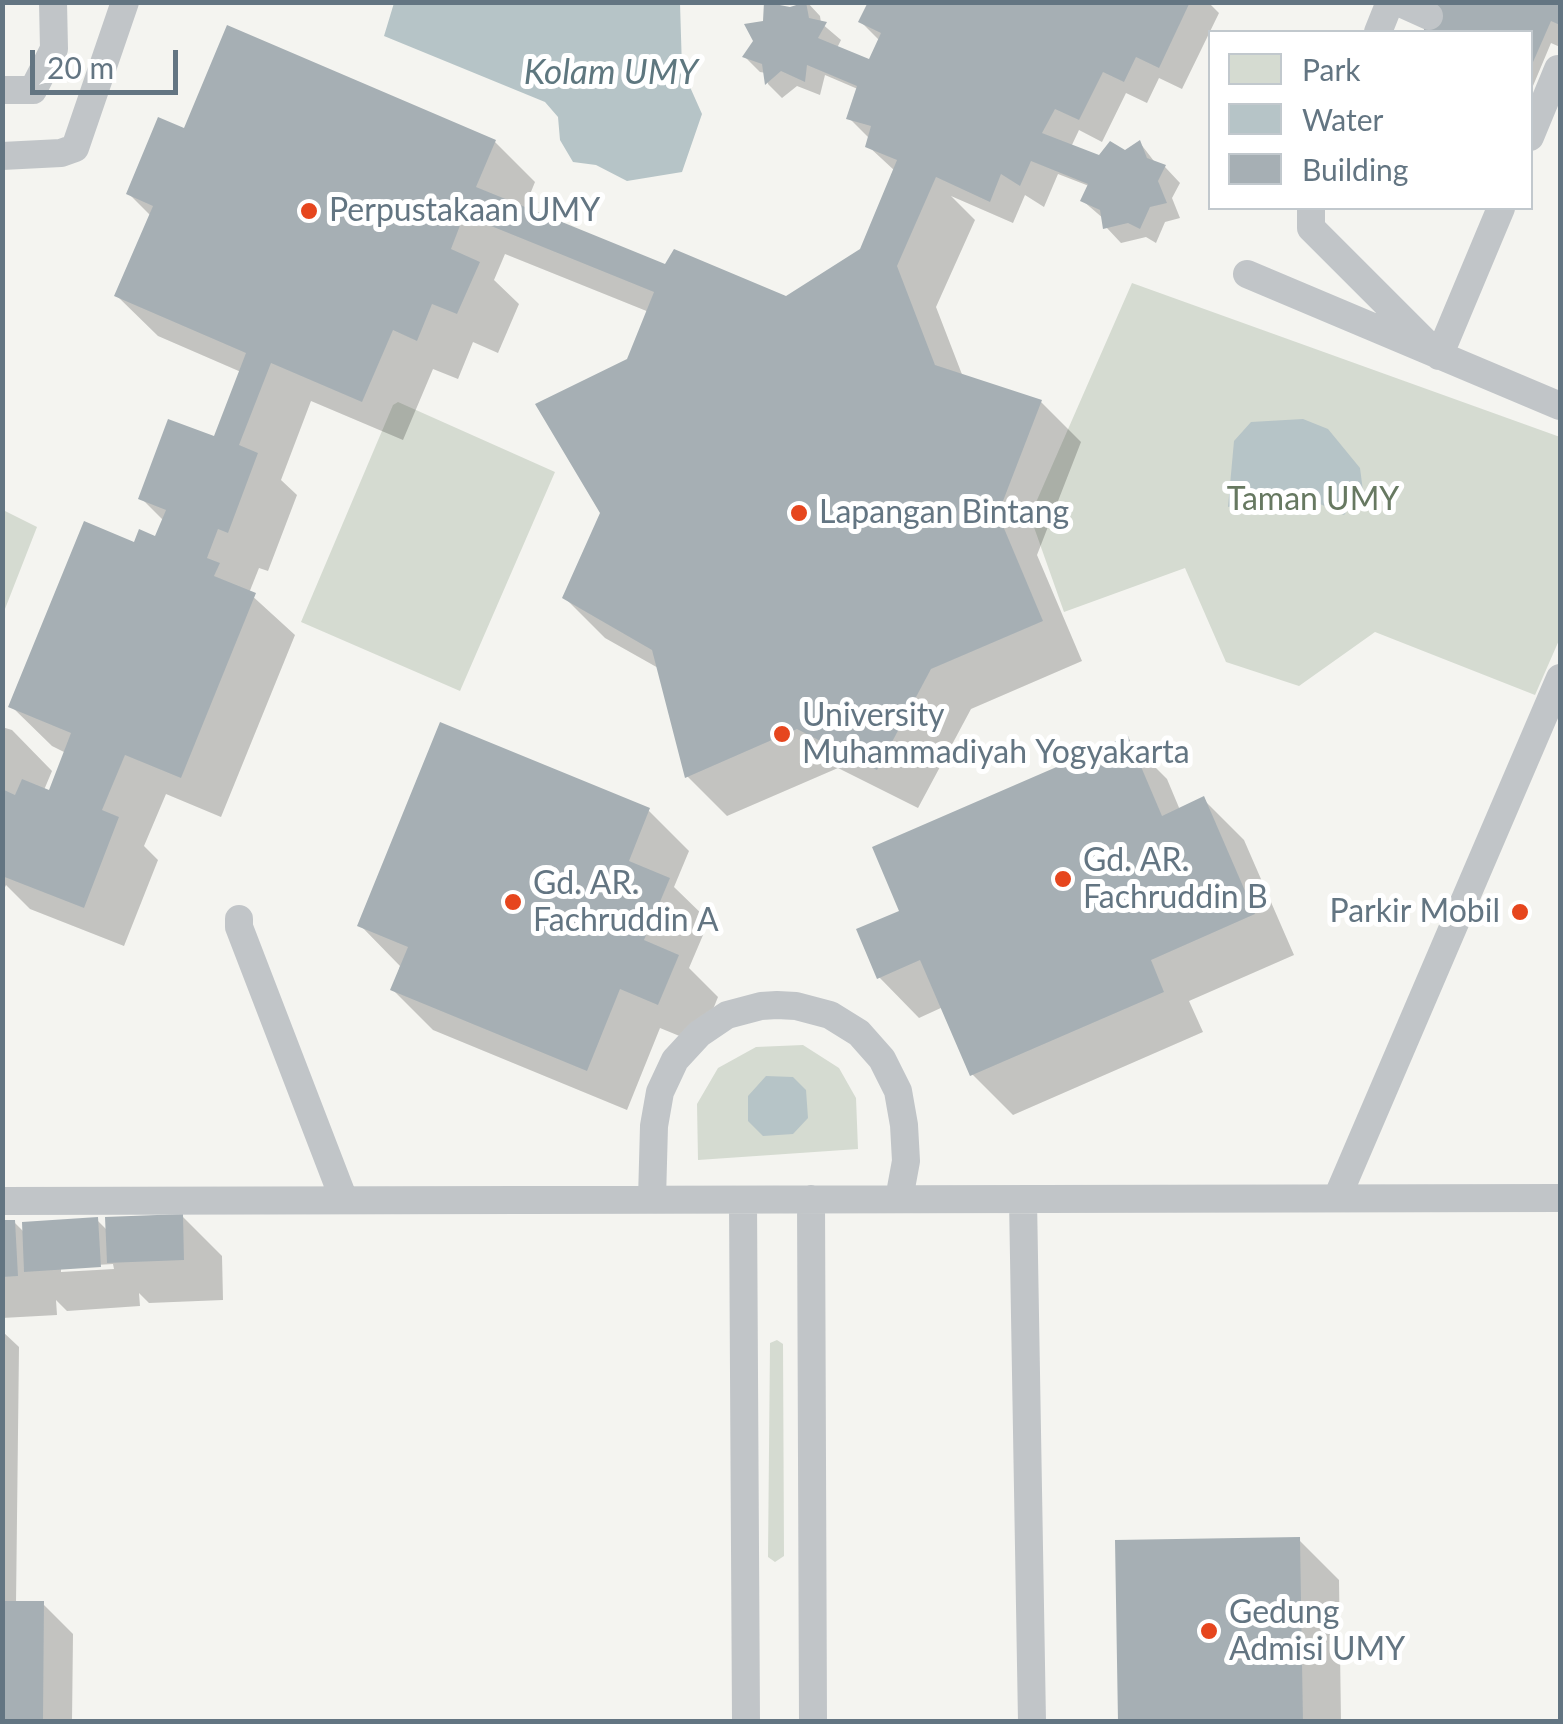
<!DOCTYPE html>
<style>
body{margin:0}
#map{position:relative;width:1563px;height:1724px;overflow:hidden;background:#f4f4f0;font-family:Lato,sans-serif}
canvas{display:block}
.frame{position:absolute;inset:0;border:5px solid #637582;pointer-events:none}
.legend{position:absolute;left:1208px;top:30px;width:325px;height:180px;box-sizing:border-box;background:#fff;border:2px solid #c1c8cd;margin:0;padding:12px 18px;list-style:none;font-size:30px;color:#637582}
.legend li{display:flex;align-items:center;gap:20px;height:50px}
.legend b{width:50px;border:2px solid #c1c8cd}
.scale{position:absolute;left:30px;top:50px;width:148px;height:45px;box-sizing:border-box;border:5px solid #637582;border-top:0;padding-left:12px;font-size:30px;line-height:35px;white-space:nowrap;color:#637582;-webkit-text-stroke:8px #fff;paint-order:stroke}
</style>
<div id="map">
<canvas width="1563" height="1724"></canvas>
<div class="frame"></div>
<ul class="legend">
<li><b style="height:28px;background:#d5dbd1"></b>Park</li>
<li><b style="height:28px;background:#b6c4c7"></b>Water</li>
<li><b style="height:28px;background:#a6afb4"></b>Building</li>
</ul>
<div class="scale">20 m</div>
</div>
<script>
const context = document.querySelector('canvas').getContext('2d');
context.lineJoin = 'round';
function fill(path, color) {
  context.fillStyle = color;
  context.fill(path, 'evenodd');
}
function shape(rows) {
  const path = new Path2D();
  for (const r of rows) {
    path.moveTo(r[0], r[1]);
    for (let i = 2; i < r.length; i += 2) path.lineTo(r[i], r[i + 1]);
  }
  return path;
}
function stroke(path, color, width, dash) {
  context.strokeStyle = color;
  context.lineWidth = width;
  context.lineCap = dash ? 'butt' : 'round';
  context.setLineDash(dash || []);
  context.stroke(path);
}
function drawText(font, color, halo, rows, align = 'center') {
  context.font = font + ' Lato,sans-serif';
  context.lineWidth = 10;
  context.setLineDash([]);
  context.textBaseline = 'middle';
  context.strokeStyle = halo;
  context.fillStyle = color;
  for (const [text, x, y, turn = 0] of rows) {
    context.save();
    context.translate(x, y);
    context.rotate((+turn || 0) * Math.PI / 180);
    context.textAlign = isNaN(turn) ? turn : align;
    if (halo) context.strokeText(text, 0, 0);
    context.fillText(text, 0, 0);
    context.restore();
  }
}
const green = shape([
 [1132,283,1560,437,1560,638,1535,695,1375,632,1299,686,1226,662,1185,568,1064,612,1030,516],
 [398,402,555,472,460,691,301,622,393,405],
 [3,510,37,527,3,614],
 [803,1045,839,1068,856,1098,858,1149,698,1160,697,1104,718,1068,756,1047],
 [777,1340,783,1344,784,1556,775,1562,768,1557,770,1343]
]);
const water = shape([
 [394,3,680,3,682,69,702,114,682,172,627,181,596,165,573,162,560,140,558,117,545,102,384,36],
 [1303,419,1328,429,1360,468,1363,491,1344,515,1294,492,1228,507,1234,441,1251,422],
 [766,1076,793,1077,806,1090,808,1118,793,1134,763,1136,748,1121,748,1096]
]);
const shadow = shape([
 [802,2,807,2,820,16,821,23,841,40,837,48,871,64,880,41,861,22,871,2,1208,2,1219,13,1182,89,1159,78,1147,103,1126,93,1102,142,1079,130,1071,147,1100,158,1125,153,1140,143,1157,165,1165,167,1180,183,1172,198,1180,218,1165,222,1156,243,1146,237,1121,243,1106,227,1104,219,1083,201,1089,186,1058,174,1044,207,1025,195,1013,223,951,196,975,220,936,307,963,377,1041,402,1081,442,1037,555,1082,661,971,709,918,808,838,768,727,816,687,776,660,669,605,638,565,598,602,513,629,361,649,312,505,254,494,280,519,304,498,353,473,342,458,379,433,369,403,440,311,401,281,480,297,495,268,571,259,568,249,593,295,635,221,817,166,794,144,846,158,860,124,946,30,909,6,885,2,894,2,727,12,730,52,771,44,790,51,793,66,753,52,746,11,706,135,545,156,540,164,521,141,498,216,439,241,372,158,336,117,296,151,216,129,194,185,131,495,142,535,182,524,209,666,267,786,299,862,251,895,171,868,146,870,139,849,118,860,90,825,75,820,95,797,86,782,98,768,84,766,73,760,72,745,57,766,23],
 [1438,2,1560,2,1560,47,1551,43,1530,93,1530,32,1426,32],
 [1127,739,1167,779,1180,810,1203,799,1244,840,1294,955,1189,1001,1203,1032,1013,1115,972,1074,943,1007,919,1018,879,977,903,912],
 [649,811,689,851,674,887,709,921,689,968,718,997,699,1044,660,1028,627,1110,433,1030,393,990,400,966,360,925],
 [182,1216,222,1256,223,1300,149,1303,139,1293,140,1306,67,1311,56,1300,57,1315,2,1318,2,1223,14,1222,25,1233,97,1220,108,1231],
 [113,1264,114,1269,61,1272,61,1267],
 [2,1331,19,1347,16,1604,43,1604,73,1634,72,1722,2,1722],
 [1299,1540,1339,1580,1341,1722,1121,1722]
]);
const building = shape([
 [764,2,790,7,806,2,809,18,827,22,818,38,869,59,881,33,858,22,868,2,1190,2,1159,68,1136,57,1124,82,1103,72,1079,120,1055,109,1042,133,1099,155,1110,141,1125,150,1140,140,1147,158,1166,165,1158,181,1167,203,1150,207,1140,229,1128,223,1103,229,1100,210,1080,201,1088,184,1031,161,1020,186,1001,174,990,202,936,177,897,266,935,365,1042,400,998,514,1043,621,931,669,877,770,797,729,685,778,652,650,562,598,600,513,535,404,627,359,654,292,464,215,451,249,480,262,457,314,432,304,417,341,393,330,362,402,271,363,239,445,258,453,228,533,218,529,207,558,220,563,214,576,256,593,181,778,125,755,102,810,119,817,84,908,2,876,2,789,15,795,22,779,49,790,71,733,8,707,84,521,134,542,139,529,155,536,166,510,138,499,168,419,214,436,246,353,114,296,153,206,126,194,158,117,184,128,227,25,496,140,476,187,665,264,674,249,786,296,860,249,897,160,865,147,871,126,846,119,857,86,807,65,805,82,781,71,765,85,762,64,742,57,753,41,744,24,763,21],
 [1435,2,1560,2,1560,25,1551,21,1530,69,1530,32,1423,32],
 [440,722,650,808,629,861,670,878,644,940,679,955,658,1005,620,989,587,1071,390,990,408,947,357,926],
 [1128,736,1162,816,1204,796,1255,914,1151,960,1164,992,970,1076,920,960,877,979,856,929,899,911,872,847],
 [183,1214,184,1260,107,1263,105,1217],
 [98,1217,101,1267,24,1272,22,1222],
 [2,1220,15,1220,18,1276,2,1277],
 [1300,1537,1303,1722,1118,1722,1115,1540],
 [2,1601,44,1601,43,1722,2,1722]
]);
const lane = shape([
 [1398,2,1429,16],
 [1378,32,1390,2],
 [2,90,33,90,54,49,53,2],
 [1530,137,1558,69],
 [2,156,61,153,75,148,125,2],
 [1311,208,1311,228,1439,356,1501,208],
 [1247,274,1560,406],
 [239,919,239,927,344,1200],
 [1337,1198,1560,678],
 [652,1199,654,1126,660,1092,675,1060,699,1034,727,1015,761,1006,777,1005,796,1006,830,1015,859,1033,882,1059,898,1091,904,1125,906,1161,899,1199],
 [811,1199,813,1722],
 [1023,1199,1032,1722],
 [743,1200,746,1722],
 [2,1201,1560,1198]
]);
const markers = [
 [309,211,10,"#e6461e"],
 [799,513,10,"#e6461e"],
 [782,734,10,"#e6461e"],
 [1063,879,10,"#e6461e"],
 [513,902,10,"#e6461e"],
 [1520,912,10,"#e6461e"],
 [1209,1631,10,"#e6461e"]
];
const poiNames = [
 ["Perpustakaan UMY",329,211],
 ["Lapangan Bintang",819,513],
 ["University",802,716],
 ["Muhammadiyah Yogyakarta",802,753],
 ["Gd. AR.",1083,861],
 ["Fachruddin B",1083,898],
 ["Gd. AR.",533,884],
 ["Fachruddin A",533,921],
 ["Parkir Mobil",1500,912,"right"],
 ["Gedung",1229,1613],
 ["Admisi UMY",1229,1650]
];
const parkNames = [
 ["Taman UMY",1313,500]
];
const waterNames = [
 ["Kolam UMY",611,73]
];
fill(green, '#d5dbd1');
fill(water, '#b6c4c7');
fill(shadow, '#0003');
fill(building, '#a6afb4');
stroke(lane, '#c1c5c8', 28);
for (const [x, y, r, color] of markers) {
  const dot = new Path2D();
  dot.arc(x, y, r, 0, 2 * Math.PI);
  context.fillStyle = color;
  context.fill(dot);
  stroke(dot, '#fff', 4);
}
drawText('32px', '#637582', '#fff', poiNames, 'left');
drawText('32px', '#677961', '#fff', parkNames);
drawText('italic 35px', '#5e777f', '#fff', waterNames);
</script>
